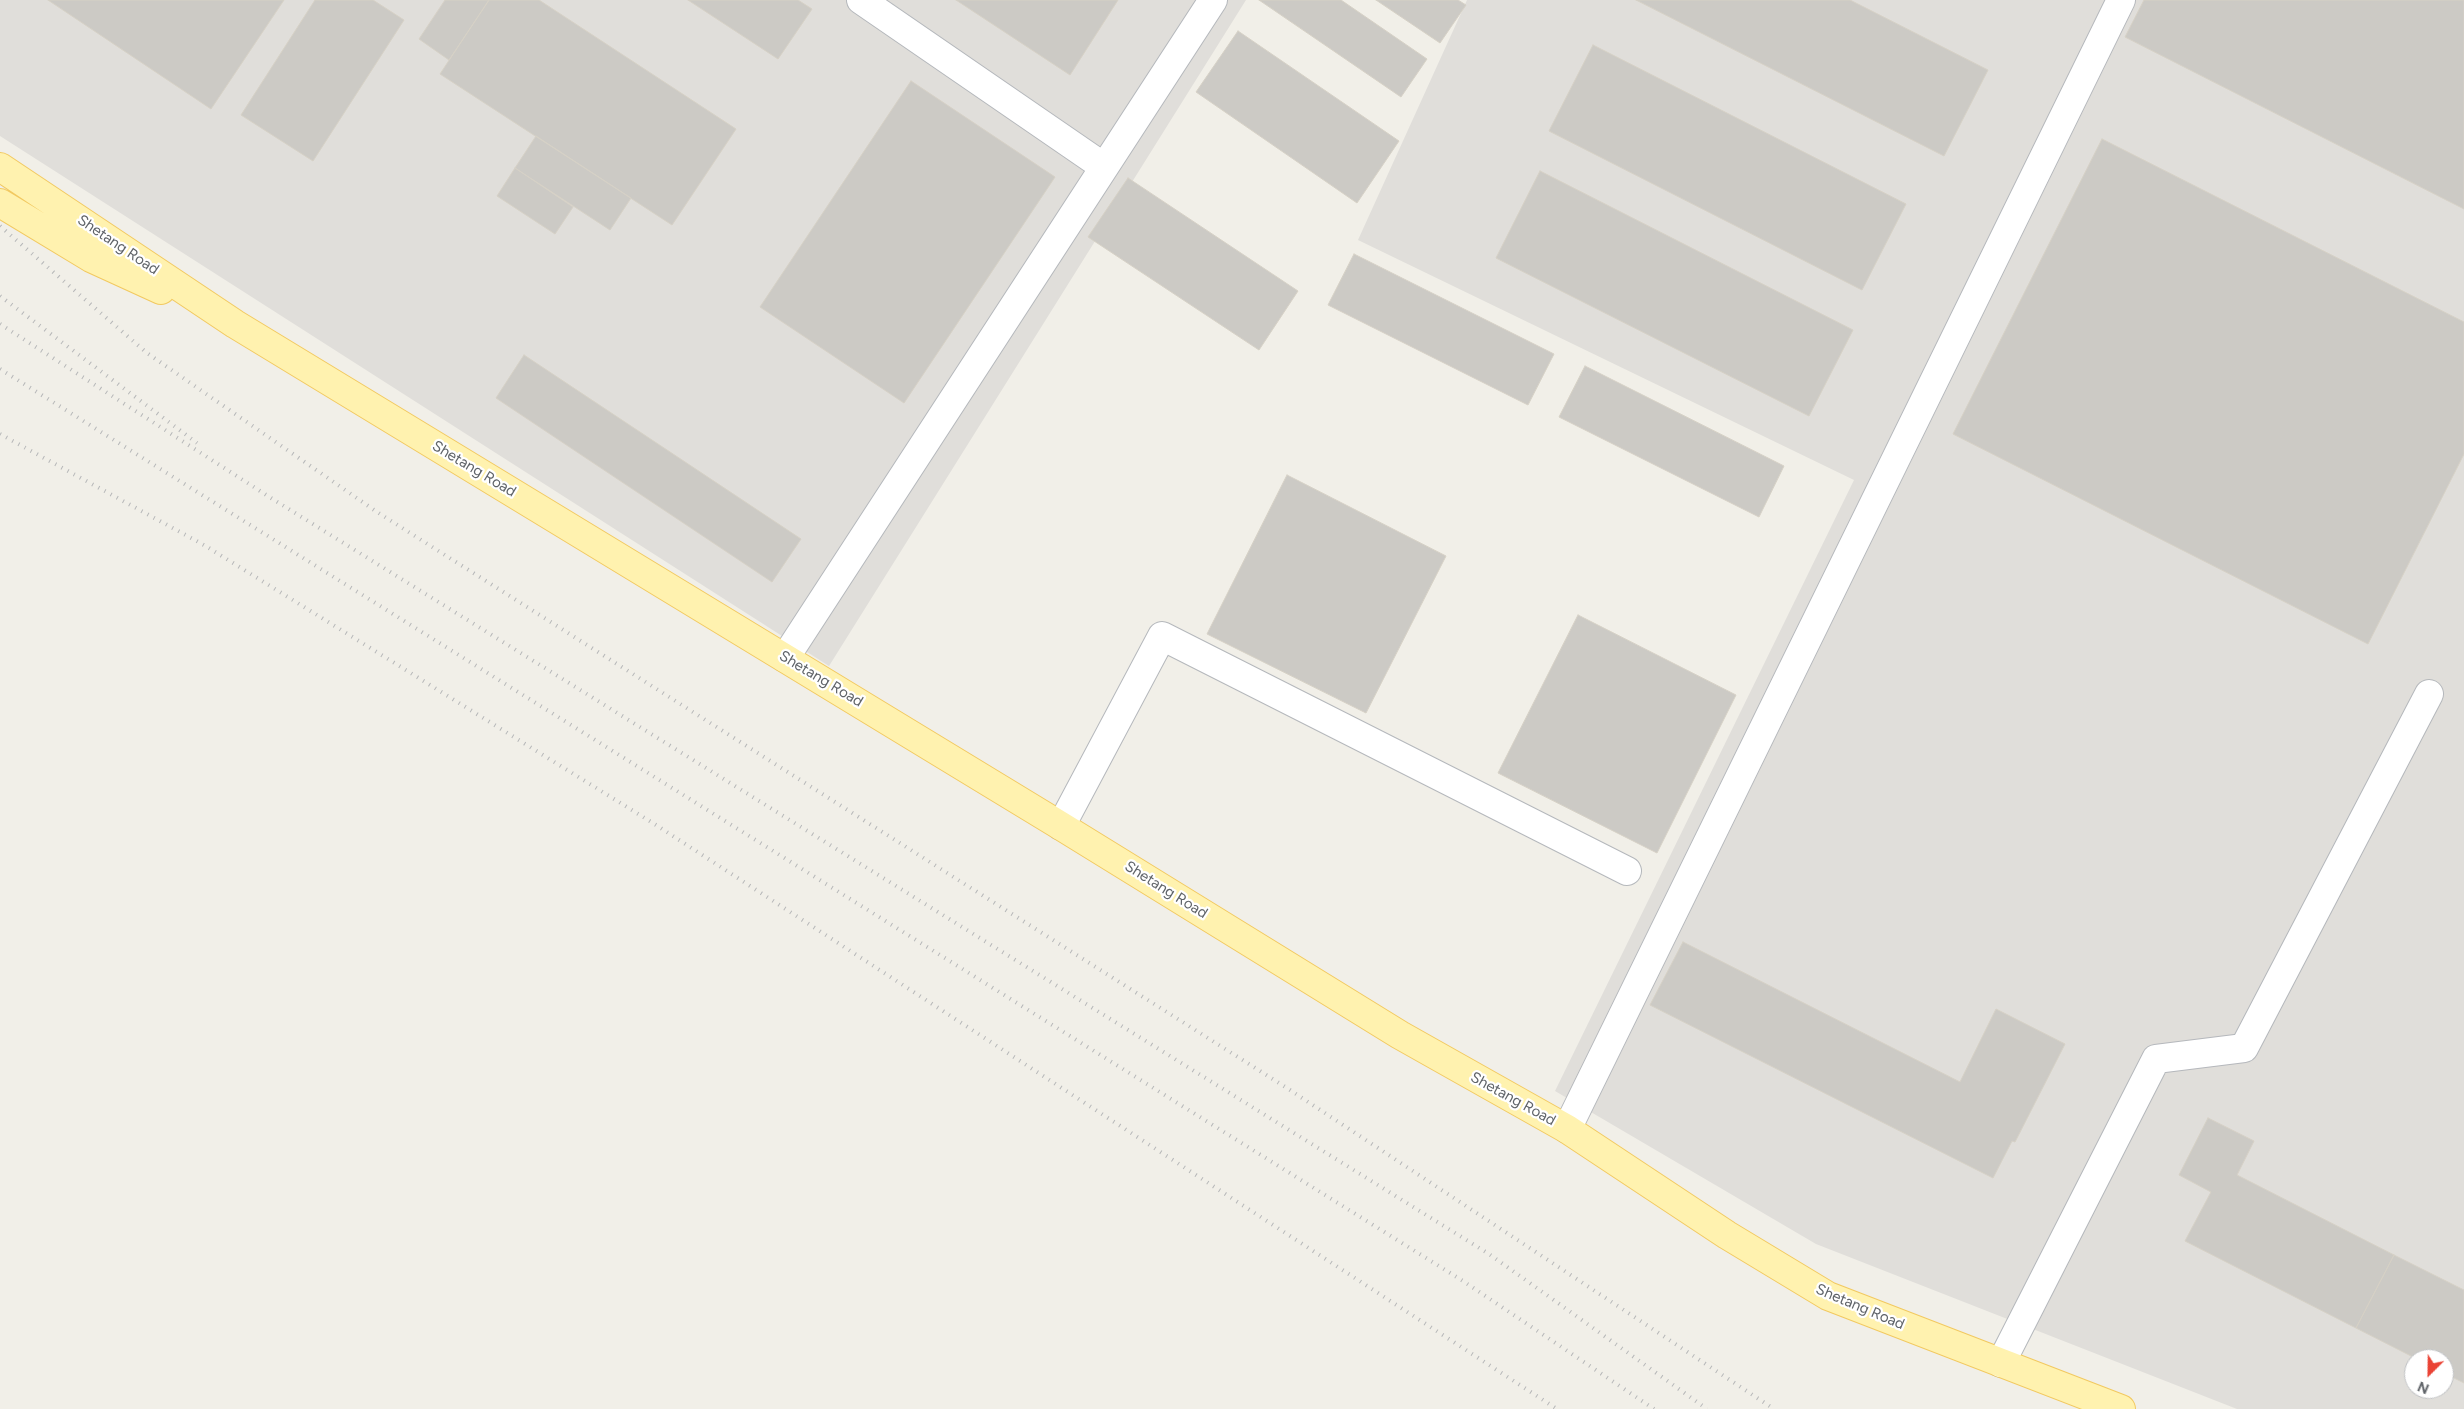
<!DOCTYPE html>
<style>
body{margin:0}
#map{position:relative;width:2464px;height:1409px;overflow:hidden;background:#f1efe8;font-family:Figtree,sans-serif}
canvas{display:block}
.north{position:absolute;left:2404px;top:1349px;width:50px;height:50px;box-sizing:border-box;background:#fff;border:1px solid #bfc1c3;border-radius:50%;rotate:203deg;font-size:14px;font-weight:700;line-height:20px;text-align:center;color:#5f6368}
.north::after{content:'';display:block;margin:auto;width:18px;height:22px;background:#ea4335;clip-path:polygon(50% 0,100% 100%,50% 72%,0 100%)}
</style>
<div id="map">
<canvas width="2464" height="1409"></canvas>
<div class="north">N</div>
</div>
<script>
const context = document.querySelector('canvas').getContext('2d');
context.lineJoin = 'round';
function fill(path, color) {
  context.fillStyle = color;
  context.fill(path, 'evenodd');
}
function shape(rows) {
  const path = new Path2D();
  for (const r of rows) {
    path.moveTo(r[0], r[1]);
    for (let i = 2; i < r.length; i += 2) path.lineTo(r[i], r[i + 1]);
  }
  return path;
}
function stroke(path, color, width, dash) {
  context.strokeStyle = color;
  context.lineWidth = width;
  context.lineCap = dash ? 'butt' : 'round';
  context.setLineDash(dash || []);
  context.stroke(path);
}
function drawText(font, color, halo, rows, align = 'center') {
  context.font = font + ' Figtree,sans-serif';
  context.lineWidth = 4.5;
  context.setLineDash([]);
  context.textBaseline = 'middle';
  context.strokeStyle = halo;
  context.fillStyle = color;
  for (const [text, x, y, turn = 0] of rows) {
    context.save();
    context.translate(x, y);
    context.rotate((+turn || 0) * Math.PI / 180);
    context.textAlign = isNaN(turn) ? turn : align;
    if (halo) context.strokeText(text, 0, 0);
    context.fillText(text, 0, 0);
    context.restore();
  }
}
const industrial = shape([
 [0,0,1246,0,829,666,0,136],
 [1467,0,2464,0,2464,1409,2237,1409,1816,1244,1555,1091,1854,480,1358,240],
 [2414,1359,2444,1359,2444,1389,2414,1389]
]);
const building = shape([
 [48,0,284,0,211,109,48,0],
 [315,0,373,0,404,20,313,161,241,115,315,0],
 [445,0,489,0,449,60,419,39,445,0],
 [489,0,539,0,736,129,672,225,440,74,489,0],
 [688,0,798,0,812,9,778,59,688,0],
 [956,0,1118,0,1070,75,956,0],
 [1259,0,1341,0,1427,59,1401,97,1259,0],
 [1376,0,1458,0,1466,5,1440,43,1376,0],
 [1636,0,1850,0,1988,70,1944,156,1636,0],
 [2144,0,2464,0,2464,209,2125,37,2144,0],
 [1238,31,1399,141,1357,203,1196,92,1238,31],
 [1593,45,1906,204,1862,290,1549,131,1593,45],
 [911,81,1055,177,904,403,760,307,911,81],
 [536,136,631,198,610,230,515,168,536,136],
 [2102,139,2464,322,2464,454,2368,644,1953,434,2102,139],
 [515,168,573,207,555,234,497,196,515,168],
 [1540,171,1853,330,1809,416,1496,258,1540,171],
 [1128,178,1298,291,1259,350,1088,237,1128,178],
 [1354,254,1554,354,1528,405,1328,305,1354,254],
 [524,355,801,539,772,582,496,398,524,355],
 [1585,366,1784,466,1759,517,1559,417,1585,366],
 [1287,475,1446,556,1366,713,1207,634,1287,475],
 [1578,615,1736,695,1657,853,1498,773,1578,615],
 [1683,942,1960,1082,1996,1009,2065,1044,2015,1142,2012,1141,1993,1178,1650,1005,1683,942],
 [2208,1118,2254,1141,2237,1175,2394,1255,2356,1328,2185,1241,2211,1192,2179,1175,2208,1118],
 [2394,1255,2464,1290,2464,1383,2444,1373,2444,1359,2417,1359,2356,1328,2394,1255]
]);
const minor = shape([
 [861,0,1104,167],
 [785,658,1213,0],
 [1061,826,1162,636,1627,871],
 [1567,1129,2121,0],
 [2001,1363,2156,1059,2244,1048,2429,694]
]);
const major = shape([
 [0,167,235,324,1061,826,1400,1035,1567,1129,1727,1235,1828,1296,2121,1409],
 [0,203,91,258,161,290]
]);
const rail = shape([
 [0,226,147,353,377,512,1290,1090,1774,1409],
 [0,296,197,443],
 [0,324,271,498,1489,1254,1707,1409],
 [0,369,1463,1281,1654,1409],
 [0,434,204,545,656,825,1557,1409]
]);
const streetNames = [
 ["Shetang Road",118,245,34],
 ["Shetang Road",474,469,31],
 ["Shetang Road",821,679,31],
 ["Shetang Road",1166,890,32],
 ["Shetang Road",1513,1099,29],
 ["Shetang Road",1860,1307,23]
];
fill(industrial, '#e0deda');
fill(building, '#cccac5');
stroke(building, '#d6d1c6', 1);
stroke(minor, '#b5b8bc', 30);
stroke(major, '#f2c960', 30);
stroke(minor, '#fff', 28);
stroke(major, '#fff2af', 28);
stroke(rail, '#b6b7b8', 4, [1, 6]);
drawText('15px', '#5f6368', '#fff', streetNames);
</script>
